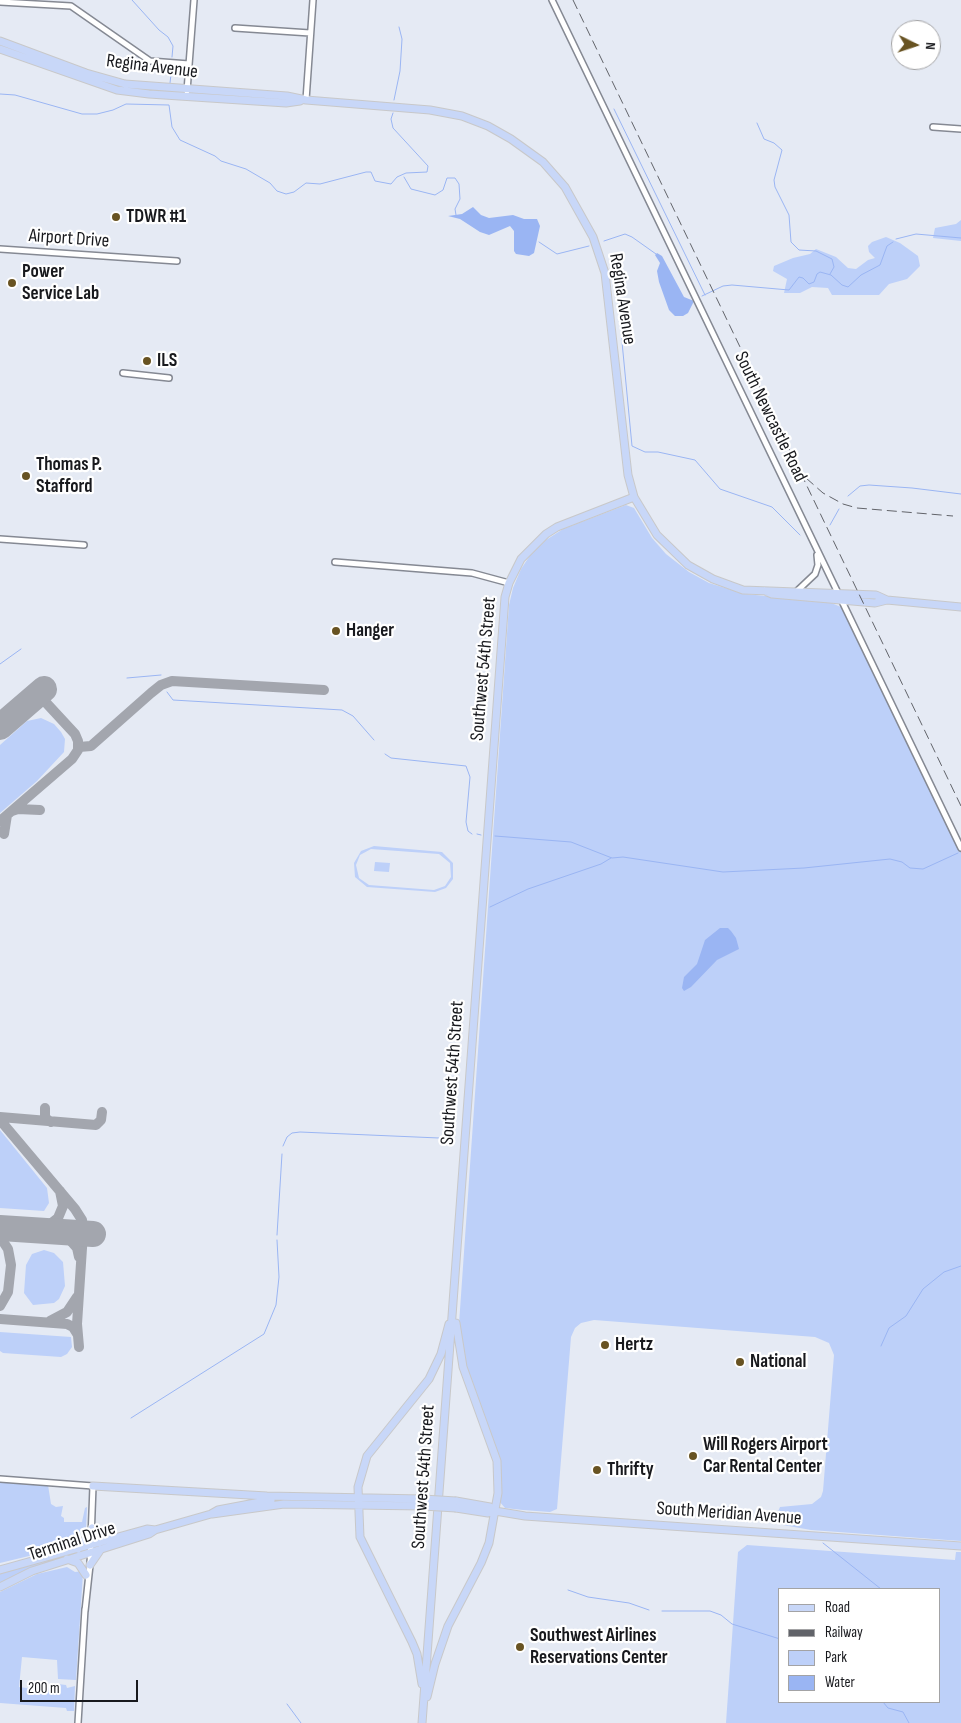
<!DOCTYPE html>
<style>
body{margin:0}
#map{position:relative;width:961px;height:1723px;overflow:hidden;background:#e5eaf4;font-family:"Sofia Sans Condensed",sans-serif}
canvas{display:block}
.legend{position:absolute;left:778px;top:1588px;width:162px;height:115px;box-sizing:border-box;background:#fff;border:1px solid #a3a3a5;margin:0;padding:6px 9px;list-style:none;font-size:15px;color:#18191d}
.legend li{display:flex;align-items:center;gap:10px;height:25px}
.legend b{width:25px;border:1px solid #a3a3a5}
.north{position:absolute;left:891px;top:20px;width:50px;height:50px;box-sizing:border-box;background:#fff;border:1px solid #a3a3a5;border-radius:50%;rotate:94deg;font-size:14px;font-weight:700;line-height:20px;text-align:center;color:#18191d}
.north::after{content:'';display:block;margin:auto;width:18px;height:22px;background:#685322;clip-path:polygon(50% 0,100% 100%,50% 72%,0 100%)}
.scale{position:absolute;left:20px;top:1680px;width:118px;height:22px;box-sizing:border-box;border:2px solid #18191d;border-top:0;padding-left:6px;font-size:15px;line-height:18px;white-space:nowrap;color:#18191d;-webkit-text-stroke:4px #fff;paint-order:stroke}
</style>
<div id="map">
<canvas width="961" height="1723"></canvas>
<ul class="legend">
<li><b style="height:6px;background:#c8d7f8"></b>Road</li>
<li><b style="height:6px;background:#616369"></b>Railway</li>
<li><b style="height:14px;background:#bdd0f9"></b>Park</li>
<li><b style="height:14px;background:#9ab5f3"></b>Water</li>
</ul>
<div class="north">N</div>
<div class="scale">200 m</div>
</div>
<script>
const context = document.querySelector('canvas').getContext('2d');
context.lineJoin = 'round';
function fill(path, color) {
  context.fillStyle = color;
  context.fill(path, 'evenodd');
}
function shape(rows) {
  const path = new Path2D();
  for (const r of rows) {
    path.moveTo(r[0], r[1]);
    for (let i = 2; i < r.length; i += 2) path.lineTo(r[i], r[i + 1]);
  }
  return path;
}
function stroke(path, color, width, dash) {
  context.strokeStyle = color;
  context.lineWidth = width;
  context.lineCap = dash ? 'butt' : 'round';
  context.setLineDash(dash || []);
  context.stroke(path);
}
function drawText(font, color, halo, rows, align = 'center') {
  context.font = font + ' "Sofia Sans Condensed",sans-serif';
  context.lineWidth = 4.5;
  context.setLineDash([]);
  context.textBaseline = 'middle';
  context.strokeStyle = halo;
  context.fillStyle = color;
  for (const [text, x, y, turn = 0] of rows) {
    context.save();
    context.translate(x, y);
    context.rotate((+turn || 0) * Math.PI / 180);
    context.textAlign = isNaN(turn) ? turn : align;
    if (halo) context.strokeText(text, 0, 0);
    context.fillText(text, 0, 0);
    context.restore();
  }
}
const green = shape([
 [961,220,961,241,933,238,935,228,956,224],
 [886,237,900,243,918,256,920,266,907,279,889,284,879,295,832,295,828,288,812,287,800,293,784,293,787,279,773,271,774,266,793,258,810,254,816,249,836,257,848,268,856,269,868,260,875,258,869,252,868,246,872,242],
 [626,505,634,508,652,538,666,554,689,572,709,583,745,594,829,602,841,607,846,612,961,851,961,1541,811,1530,783,1525,778,1521,777,1514,780,1507,812,1504,821,1497,823,1491,834,1355,829,1343,815,1337,594,1320,581,1323,575,1328,571,1337,557,1509,550,1512,523,1510,505,1508,499,1501,500,1480,465,1369,459,1324,509,605,513,588,521,569,531,554,546,540,563,529],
 [41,718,54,724,61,732,65,739,64,752,37,781,0,813,0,745,27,721],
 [374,846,442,852,453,863,453,879,446,888,435,892,367,887,355,877,354,863,361,851],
 [371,849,439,854,450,863,451,877,445,886,434,890,369,885,359,878,356,865,360,855],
 [375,862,390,863,389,872,374,871],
 [0,1130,47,1188,49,1203,44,1211,0,1208],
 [44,1250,54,1253,63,1262,65,1286,59,1299,54,1303,33,1305,24,1293,26,1265,32,1254],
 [0,1332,71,1337,72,1347,67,1354,61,1357,3,1353,0,1351],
 [0,1482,48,1485,51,1504,56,1507,63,1506,61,1516,64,1518,64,1522,82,1522,85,1508,87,1507,86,1529,80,1531,74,1540,68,1541,58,1549,0,1563],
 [747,1545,955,1560,956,1552,961,1552,961,1723,726,1723,738,1552],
 [780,1589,940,1589,940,1702,780,1702],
 [51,1558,48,1563,0,1584,0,1572],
 [67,1567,75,1572,83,1571,83,1573,76,1680,58,1679,57,1660,22,1657,19,1687,41,1690,42,1687,56,1688,58,1684,66,1685,67,1688,75,1686,74,1711,67,1711,66,1708,0,1703,0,1592,37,1574]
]);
const water = shape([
 [473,207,481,215,489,218,513,215,524,219,537,219,540,226,534,253,529,256,516,254,514,251,514,231,510,226,489,235,480,232,460,219,448,216,462,214],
 [657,253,662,256,684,297,694,301,688,313,683,316,675,316,669,310,659,282,657,271,660,263,655,255],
 [720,928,728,928,731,931,736,938,739,949,717,960,691,987,684,991,682,988,684,977,697,964,705,940]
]);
const stream = shape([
 [132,0,159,30,168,37,173,46,172,57],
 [170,83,172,66],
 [0,94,15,95,82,114,97,114,113,110,126,104,169,105,172,127,180,140,215,156,221,161,246,169,270,183,277,191,286,194,294,192,306,183,320,184,366,172,371,172,375,181,391,184,397,177,406,173,427,172,428,166,393,128,391,119,393,113],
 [394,100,400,71,402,39,399,27],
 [614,109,705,295],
 [757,123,764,139,774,143,782,150,774,180,775,187,789,215,791,242,799,250,816,251,832,259,834,267,830,274],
 [404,177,411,189,435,195,443,190,447,178,455,178,459,184,460,199,455,209,456,215],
 [896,239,916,234,961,238],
 [604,241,625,234,632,237,656,254],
 [539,242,557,254,589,246],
 [702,296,723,286,732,285,789,290,799,277,803,278,809,284,814,282,817,274,820,272,831,275,842,285,848,287,861,275,880,265,887,246,893,242],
 [620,321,632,446,645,452,658,452,695,460,720,489,772,507,800,535],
 [848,496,860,486,869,485,912,488,961,494],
 [830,525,839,509],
 [0,664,21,649],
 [127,678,161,675],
 [167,692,173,700,342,710,353,716,374,740],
 [385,754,391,758,466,766,470,777,466,822,468,831,472,834],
 [477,834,481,835],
 [495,836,571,842,612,858,623,857,723,872,804,868,890,859,902,862,910,868,923,869,958,853],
 [490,907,528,889,601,864,611,858],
 [283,1146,287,1137,292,1133,300,1132,439,1138],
 [277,1235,282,1154],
 [881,1346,889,1328,906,1316,923,1289,944,1272,961,1266],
 [131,1418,264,1334,276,1305,279,1277,277,1240],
 [823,1543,881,1589],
 [568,1590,588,1597,629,1603,649,1610],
 [662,1611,710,1611,721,1615,732,1624,780,1639],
 [883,1702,888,1708,903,1712,909,1723],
 [287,1704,301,1723]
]);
const taxiway = shape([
 [79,747,91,746,151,693,161,685,172,681,324,690],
 [12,811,18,809,40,810],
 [0,821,72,759,78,750,78,741,75,734,38,694],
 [4,834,7,815],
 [45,1108,45,1118,51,1122],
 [0,1117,96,1125,101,1120,102,1112],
 [0,1120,75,1209,82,1220,83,1233,77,1324,79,1347],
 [34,1230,49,1225,58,1218,63,1206,60,1191],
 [51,1231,69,1239,77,1248,79,1257],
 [0,1237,8,1249,11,1265,8,1292,0,1306],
 [0,1319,67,1324,73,1327,78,1335],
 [50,1321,67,1312,77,1297]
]);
const runway = shape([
 [0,727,44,689],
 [0,1228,93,1234]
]);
const minor = shape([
 [552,0,961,848],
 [0,2,71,6,150,61,189,64],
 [235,28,310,33],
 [187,91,194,0],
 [306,100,313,0],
 [933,127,961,129],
 [0,249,177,261],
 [123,373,169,378],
 [0,539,84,545],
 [335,562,472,573,509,583],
 [797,591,815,574,818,565,817,555],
 [0,1479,93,1486,90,1565,85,1611],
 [78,1723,85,1609]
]);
const major = shape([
 [0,41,86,73,125,84,287,96,306,100,430,110,462,116,488,126,511,139,543,162,565,187,593,237,605,273,628,475,634,497,657,535,688,565,713,579,743,590,876,595,887,600],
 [0,49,117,90,149,94,286,103,300,101],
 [765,591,772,594,841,600,875,603,887,600,961,607],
 [93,1486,267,1496,423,1499],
 [456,1501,490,1507,495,1511,525,1516,961,1546],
 [456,1508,488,1513,495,1511],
 [212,1514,284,1504,423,1506],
 [92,1528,107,1540],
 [78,1549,89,1534],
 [67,1559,78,1563,86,1575],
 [90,1565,101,1549],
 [0,1570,147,1529,155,1530,211,1514,218,1510,271,1500],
 [0,1587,32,1571,149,1534,155,1530],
 [422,1684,417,1654,412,1642,360,1537,358,1487,367,1456,429,1379,441,1354,449,1324],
 [427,1697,435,1664,448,1626,481,1563,489,1543,498,1493,497,1461,463,1367,456,1323],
 [422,1723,505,597,509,583,521,559,546,534,557,527,634,497]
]);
const rail = shape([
 [573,0,961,806],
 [806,478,823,493,843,504,857,508,953,516]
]);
const majorBridge = shape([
 [423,1499,456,1501],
 [423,1506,456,1508]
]);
const markers = [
 [116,217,5,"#685322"],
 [12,283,5,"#685322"],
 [147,361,5,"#685322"],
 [26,476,5,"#685322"],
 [336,631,5,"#685322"],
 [605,1345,5,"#685322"],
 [740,1362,5,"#685322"],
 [693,1456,5,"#685322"],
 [597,1470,5,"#685322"],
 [520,1647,5,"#685322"]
];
const streetNames = [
 ["Regina Avenue",152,67,7],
 ["Airport Drive",69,239,4],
 ["Regina Avenue",622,299,81],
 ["South Newcastle Road",770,417,64],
 ["Southwest 54th Street",484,669,-85],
 ["Southwest 54th Street",453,1073,-86],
 ["Southwest 54th Street",424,1477,-86],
 ["South Meridian Avenue",729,1514,4],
 ["Terminal Drive",72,1542,-18]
];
const poiNames = [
 ["TDWR #1",126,217],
 ["Power",22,272],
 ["Service Lab",22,294],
 ["ILS",157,361],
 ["Thomas P.",36,465],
 ["Stafford",36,487],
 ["Hanger",346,631],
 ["Hertz",615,1345],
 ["National",750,1362],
 ["Will Rogers Airport",703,1445],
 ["Car Rental Center",703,1467],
 ["Thrifty",607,1470],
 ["Southwest Airlines",530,1636],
 ["Reservations Center",530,1658]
];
fill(green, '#bdd0f9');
fill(water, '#9ab5f3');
stroke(stream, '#9ab5f3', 1);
stroke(taxiway, '#a3a6ae', 10);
stroke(runway, '#a3a6ae', 26);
stroke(minor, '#858993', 8);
stroke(major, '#c8c8c9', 9);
stroke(minor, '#fff', 5);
stroke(major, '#c8d7f8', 7);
stroke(rail, '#616369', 1, [10, 5]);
stroke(majorBridge, '#c8c8c9', 9, []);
stroke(majorBridge, '#c8d7f8', 7);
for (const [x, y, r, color] of markers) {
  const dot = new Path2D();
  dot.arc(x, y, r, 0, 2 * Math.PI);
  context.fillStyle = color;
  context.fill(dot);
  stroke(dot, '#fff', 2);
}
drawText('19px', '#18191d', '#fff', streetNames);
drawText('bold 19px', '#18191d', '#fff', poiNames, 'left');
</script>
